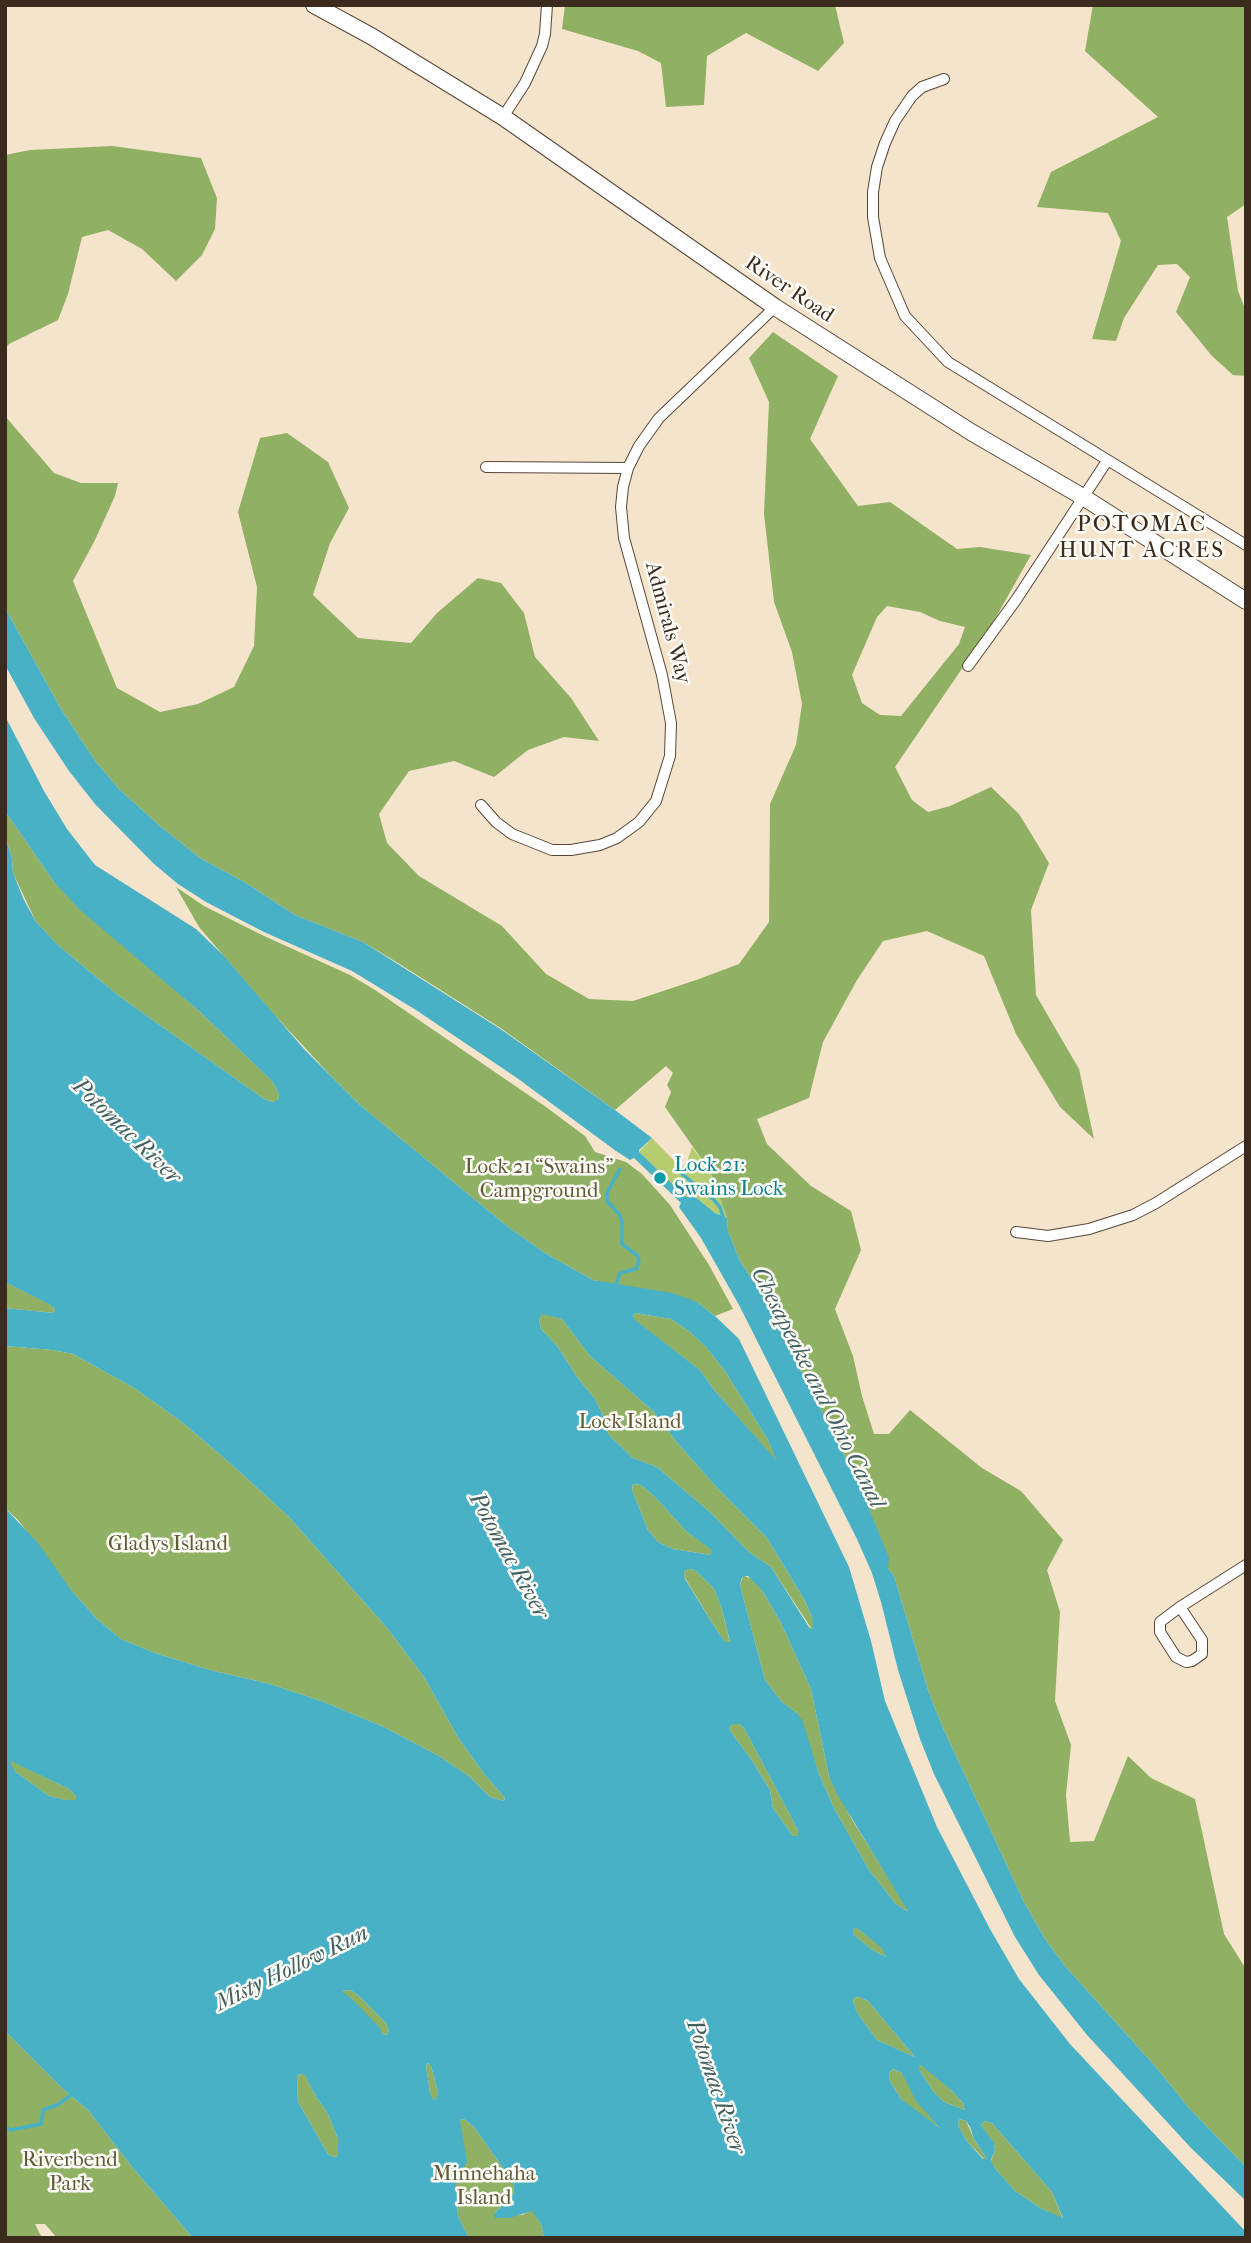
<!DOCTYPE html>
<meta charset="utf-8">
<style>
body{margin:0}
#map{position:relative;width:1251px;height:2243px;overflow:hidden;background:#f5e4cc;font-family:"IM FELL French Canon",serif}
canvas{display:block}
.frame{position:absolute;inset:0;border:7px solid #3b2a1e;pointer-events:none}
</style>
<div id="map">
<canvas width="1251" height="2243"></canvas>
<div class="frame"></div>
</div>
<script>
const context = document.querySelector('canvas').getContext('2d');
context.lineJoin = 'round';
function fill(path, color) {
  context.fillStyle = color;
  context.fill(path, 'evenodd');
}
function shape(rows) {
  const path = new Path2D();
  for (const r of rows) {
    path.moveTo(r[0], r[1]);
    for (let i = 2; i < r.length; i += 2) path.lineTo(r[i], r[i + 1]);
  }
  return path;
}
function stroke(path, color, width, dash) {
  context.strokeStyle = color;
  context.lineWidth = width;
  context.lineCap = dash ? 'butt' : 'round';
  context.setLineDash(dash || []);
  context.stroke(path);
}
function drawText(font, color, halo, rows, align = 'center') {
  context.font = font + ' "IM FELL French Canon",serif';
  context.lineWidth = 5;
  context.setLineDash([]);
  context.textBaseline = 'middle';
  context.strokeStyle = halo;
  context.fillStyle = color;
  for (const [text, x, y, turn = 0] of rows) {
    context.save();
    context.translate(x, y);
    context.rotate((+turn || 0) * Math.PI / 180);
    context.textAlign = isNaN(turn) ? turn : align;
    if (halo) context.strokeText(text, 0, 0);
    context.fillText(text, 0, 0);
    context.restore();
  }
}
const green = shape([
 [652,1138,681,1168,687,1162,692,1147,710,1171,727,1218,715,1213,694,1196,686,1198,639,1152]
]);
const forest = shape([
 [565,5,835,5,844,43,818,71,746,33,707,56,704,105,666,107,661,63,638,51,562,29],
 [1093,5,1246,5,1246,204,1227,217,1238,291,1246,311,1246,376,1233,375,1212,356,1176,312,1190,277,1177,264,1158,265,1124,318,1116,341,1092,339,1121,241,1108,213,1037,207,1051,172,1158,117,1085,51],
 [112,146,201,158,217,198,215,229,202,255,176,281,142,249,108,230,82,237,68,294,58,320,9,344,5,349,5,155,30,150],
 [773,332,838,376,810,439,858,506,890,502,957,549,980,547,1031,555,991,626,895,767,912,800,928,812,950,806,991,787,1019,814,1049,863,1031,910,1036,995,1079,1069,1094,1139,1060,1107,1016,1034,984,956,927,931,883,941,857,980,823,1042,809,1098,757,1119,767,1144,811,1186,851,1211,861,1250,835,1309,853,1356,862,1396,874,1434,889,1434,910,1410,982,1468,1021,1491,1063,1540,1047,1570,1060,1612,1055,1701,1071,1745,1066,1795,1070,1842,1094,1841,1128,1756,1151,1778,1195,1799,1224,1934,1246,1969,1246,2167,1189,2108,1155,2066,1065,1966,1045,1939,1024,1902,943,1728,929,1693,894,1576,888,1568,888,1558,859,1484,761,1293,740,1261,728,1231,727,1218,710,1171,665,1107,671,1092,667,1085,673,1073,666,1066,615,1110,502,1029,398,963,363,942,295,915,246,883,200,858,160,826,120,790,96,762,61,709,5,608,5,416,54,473,81,483,118,483,115,496,94,542,73,581,117,688,160,712,198,704,234,687,254,646,257,587,238,512,260,438,287,433,328,462,349,508,330,543,313,595,358,638,411,643,437,613,478,578,501,583,524,613,535,657,571,698,599,741,564,737,528,750,494,777,454,761,409,771,379,814,387,843,419,876,502,926,546,974,589,999,633,1001,699,979,739,964,769,922,770,804,796,745,802,704,792,652,774,602,764,514,769,402,749,358],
 [887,606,920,612,940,621,965,627,959,644,901,716,880,715,862,703,852,675,877,617],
 [5,811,54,882,198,1010,272,1081,278,1092,279,1100,273,1102,264,1099,119,996,59,946,36,922,13,873,12,858,5,836],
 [176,887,204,906,262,935,350,975,375,990,546,1107,585,1136,595,1152,626,1162,642,1174,670,1205,709,1265,733,1309,715,1316,697,1302,593,1280,545,1253,507,1226,360,1105,332,1077,269,1009,199,927],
 [5,1282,52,1305,55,1309,54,1313,5,1308],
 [542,1313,562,1319,590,1356,653,1411,679,1445,720,1491,767,1538,804,1599,812,1617,815,1628,813,1631,771,1567,749,1552,711,1513,657,1467,633,1458,609,1435,602,1413,595,1399,577,1377,558,1347,541,1329,539,1320],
 [635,1313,671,1319,690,1332,705,1346,725,1371,768,1440,777,1462,715,1391,700,1370,634,1320,633,1316],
 [5,1346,53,1350,73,1354,136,1389,183,1423,231,1464,288,1516,388,1629,424,1677,459,1739,485,1775,505,1798,504,1801,490,1797,470,1777,439,1756,384,1727,324,1702,270,1684,210,1670,155,1653,121,1639,97,1619,71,1590,18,1520,5,1508],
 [633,1484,641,1485,655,1497,687,1532,713,1550,711,1555,673,1549,658,1542,648,1530,632,1490],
 [688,1569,695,1570,714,1589,722,1609,730,1643,725,1642,716,1629,685,1578,684,1572],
 [743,1576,753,1579,762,1590,781,1623,811,1689,829,1776,851,1818,909,1911,905,1910,896,1904,869,1870,834,1808,819,1774,797,1713,782,1702,765,1680,740,1585],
 [733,1724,739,1724,744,1728,798,1830,798,1836,793,1836,773,1808,770,1790,751,1759,731,1732,729,1727],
 [10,1760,69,1789,76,1796,76,1800,66,1800,49,1796,16,1772,10,1765],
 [853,1927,858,1929,883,1948,886,1957,871,1949,853,1934],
 [350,1990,358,1995,385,2022,389,2030,387,2035,382,2034,351,1998,344,1994,343,1991],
 [859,1997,868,2001,915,2057,877,2040,858,2014,853,2002,854,1998],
 [5,2031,63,2089,88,2110,133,2168,193,2238,57,2238,45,2224,35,2224,42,2238,5,2238],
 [428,2063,431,2066,438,2092,437,2100,434,2100,430,2093,426,2065],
 [921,2065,927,2068,951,2090,963,2103,965,2110,944,2102,933,2091,920,2071,918,2066],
 [893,2069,902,2073,941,2128,921,2116,901,2099,890,2081,889,2073],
 [301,2074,305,2074,315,2095,328,2114,338,2139,338,2156,333,2157,328,2154,298,2102,297,2076],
 [464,2119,474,2127,513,2182,514,2193,494,2214,522,2215,532,2210,541,2224,544,2238,469,2238,458,2216,456,2183,464,2171,460,2120],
 [959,2119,966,2121,974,2139,987,2159,984,2159,966,2140,958,2125],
 [984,2121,992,2123,1052,2192,1063,2219,1042,2209,1015,2191,994,2167,991,2161,995,2150,994,2144,981,2125]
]);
const water = shape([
 [5,608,61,709,96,762,120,790,160,826,200,858,246,883,295,915,363,942,502,1030,615,1110,652,1138,639,1150,639,1152,686,1197,694,1196,715,1213,727,1218,728,1231,740,1261,761,1293,859,1484,889,1558,888,1568,894,1576,929,1693,943,1728,1024,1902,1045,1939,1065,1966,1155,2066,1189,2108,1246,2167,1246,2201,1191,2148,1087,2035,1039,1975,1015,1937,934,1774,920,1739,898,1670,881,1602,872,1573,856,1537,739,1305,701,1238,679,1207,681,1203,634,1158,630,1160,616,1151,517,1078,416,1010,352,971,264,932,206,902,178,884,153,863,95,804,69,771,34,718,5,665],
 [5,716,44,791,67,829,95,865,196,929,223,955,304,1049,360,1105,507,1226,545,1253,593,1280,672,1293,697,1302,715,1316,739,1339,849,1567,871,1641,885,1701,937,1827,990,1929,1019,1979,1070,2044,1246,2232,1246,2238,544,2238,541,2224,532,2211,509,2218,495,2218,494,2214,514,2193,513,2182,474,2127,464,2119,460,2120,467,2161,456,2184,458,2216,469,2238,193,2238,133,2168,88,2110,63,2089,5,2031,5,1508,38,1543,71,1590,97,1619,121,1639,155,1653,210,1670,270,1684,324,1702,384,1727,439,1756,470,1777,490,1797,504,1801,505,1798,485,1775,459,1739,424,1677,388,1629,288,1516,231,1464,183,1423,136,1389,73,1354,53,1350,5,1346,5,1308,54,1313,55,1309,51,1305,5,1282,5,836,12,858,13,873,24,900,36,922,59,946,119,996,264,1099,273,1102,279,1099,278,1092,272,1081,198,1010,80,910,54,882,5,811],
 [635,1313,671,1319,690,1332,705,1346,725,1371,768,1440,776,1460,715,1391,700,1370,635,1320,633,1316],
 [542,1314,562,1319,590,1356,653,1411,679,1445,720,1491,767,1538,804,1599,812,1617,813,1630,809,1627,771,1567,749,1552,711,1513,657,1467,633,1458,609,1435,602,1413,595,1399,577,1377,558,1347,541,1329,539,1320],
 [633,1484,641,1485,655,1497,687,1532,712,1550,711,1555,673,1549,658,1542,648,1530,632,1490],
 [688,1569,695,1570,714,1589,722,1609,730,1642,725,1642,716,1629,685,1579,684,1572],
 [748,1576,762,1590,781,1623,811,1689,829,1776,837,1794,908,1911,905,1910,896,1904,869,1870,834,1808,819,1774,803,1722,797,1713,782,1702,765,1680,740,1585,742,1577],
 [733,1724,739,1724,744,1728,798,1830,798,1836,793,1836,773,1808,770,1790,751,1759,731,1732,729,1727],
 [11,1761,69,1789,76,1796,76,1800,66,1800,49,1796,16,1772,11,1765],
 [853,1928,858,1929,882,1948,886,1957,871,1949,853,1934],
 [350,1990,358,1995,385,2022,389,2030,387,2035,382,2034,380,2028,351,1998,344,1993,343,1991],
 [859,1997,868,2001,915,2057,877,2040,858,2014,853,2002,854,1998],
 [428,2063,431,2066,438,2092,436,2100,434,2100,430,2093,426,2065],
 [921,2065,951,2090,963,2103,965,2110,944,2102,933,2091,920,2071,919,2066],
 [893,2069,902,2073,916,2101,940,2128,901,2099,890,2081,889,2073],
 [301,2074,305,2075,315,2095,328,2114,338,2139,338,2156,333,2157,328,2154,298,2102,297,2076],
 [959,2119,966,2121,970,2127,974,2139,987,2159,983,2159,966,2140,958,2125],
 [984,2121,992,2123,1052,2192,1063,2218,1042,2209,1015,2191,994,2167,991,2160,995,2150,994,2143,981,2125]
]);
const stream = shape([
 [682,1174,714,1200,720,1207,723,1217],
 [616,1285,620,1273,636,1269,639,1262,638,1256,622,1244,622,1222,619,1214,607,1201,607,1193,620,1169],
 [5,2127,11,2130,41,2124,43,2110,57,2105,73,2094]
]);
const minor = shape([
 [944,79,922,87,912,96,895,121,885,143,877,167,873,192,873,217,880,258,905,316,948,362,1246,545],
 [503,117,525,83,542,46,545,34,547,5],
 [486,467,628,468],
 [968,666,1016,600,1107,461],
 [481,805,496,822,512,834,552,850,571,850,600,845,617,838,639,822,656,801,670,756,671,723,662,675,624,538,621,507,623,487,628,468,639,446,659,418,775,307],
 [1016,1232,1048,1236,1089,1229,1133,1215,1156,1203,1246,1146],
 [1180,1607,1202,1640,1202,1654,1192,1661,1186,1662,1176,1657,1160,1632,1160,1622,1180,1607,1246,1565]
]);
const primary = shape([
 [314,5,371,36,503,117,775,307,971,432,1083,497,1246,601]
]);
const markers = [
 [660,1178,7,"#0f9aa8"]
];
const streetNames = [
 ["River Road",789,290,34],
 ["Admirals Way",667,623,75]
];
const cultureNames = [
 ["Lock 21:",674,1166],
 ["Swains Lock",674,1190]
];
const parkNames = [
 ["Lock 21 “Swains”",539,1168],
 ["Campground",539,1192],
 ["Lock Island",630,1423],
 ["Gladys Island",168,1545],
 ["Riverbend",70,2161],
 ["Park",70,2185],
 ["Minnehaha",484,2175],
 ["Island",484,2199]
];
const neighbourhoodNames = [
 ["POTOMAC",1142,525],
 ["HUNT ACRES",1142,551]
];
const waterNames = [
 ["Potomac River",126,1132,44],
 ["Chesapeake and Ohio Canal",817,1388,63],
 ["Potomac River",508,1556,61],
 ["Misty Hollow Run",292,1969,-26],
 ["Potomac River",715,2087,71]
];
fill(green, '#b5cc71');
fill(forest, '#90b063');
fill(water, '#48b1c6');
stroke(stream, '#48b1c6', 3.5);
stroke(minor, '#574638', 12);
stroke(primary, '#574638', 18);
stroke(minor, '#fff', 10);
stroke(primary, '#fff', 16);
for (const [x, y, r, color] of markers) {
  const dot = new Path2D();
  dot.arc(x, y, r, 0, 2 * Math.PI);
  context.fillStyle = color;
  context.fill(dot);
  stroke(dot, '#fdfcf7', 2.5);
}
drawText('21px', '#3b2a1e', '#fdfcf7', streetNames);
drawText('21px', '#0d838f', '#fdfcf7', cultureNames, 'left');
drawText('21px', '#605b37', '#fdfcf7', parkNames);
context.letterSpacing = '2px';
drawText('23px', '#3b2a1e', '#fdfcf7', neighbourhoodNames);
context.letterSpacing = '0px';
drawText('italic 23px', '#406061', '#fdfcf7', waterNames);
</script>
